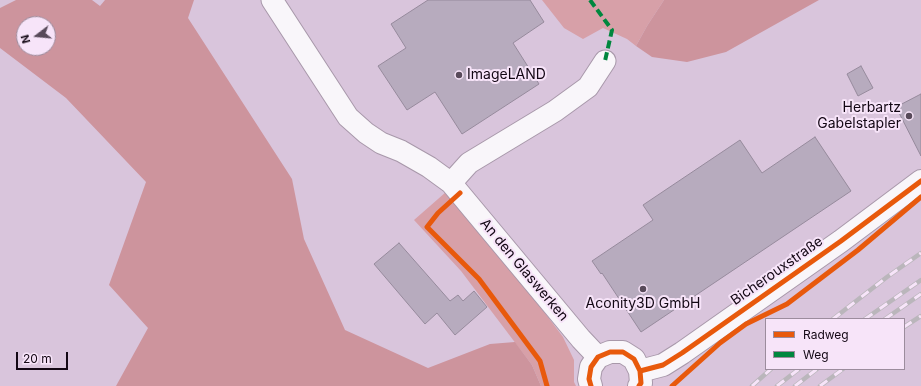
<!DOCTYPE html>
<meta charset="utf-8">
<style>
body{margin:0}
#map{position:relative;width:921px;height:386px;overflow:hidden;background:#d9c5dc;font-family:Inter,sans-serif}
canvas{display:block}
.legend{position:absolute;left:765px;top:318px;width:140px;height:52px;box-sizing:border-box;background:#f7e4f9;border:1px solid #9c8c9d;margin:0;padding:5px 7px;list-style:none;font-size:12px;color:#130714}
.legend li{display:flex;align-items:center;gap:8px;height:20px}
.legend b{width:20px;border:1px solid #9c8c9d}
.north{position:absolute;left:16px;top:16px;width:40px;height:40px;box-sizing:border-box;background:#f7e4f9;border:1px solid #9c8c9d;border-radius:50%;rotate:254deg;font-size:11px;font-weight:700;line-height:16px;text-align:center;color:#130714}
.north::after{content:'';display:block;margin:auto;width:14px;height:18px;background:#584a5a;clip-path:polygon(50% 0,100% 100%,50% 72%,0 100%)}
.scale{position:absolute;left:16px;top:352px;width:52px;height:18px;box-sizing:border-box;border:2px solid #130714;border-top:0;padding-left:5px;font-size:12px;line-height:14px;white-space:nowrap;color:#130714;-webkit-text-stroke:3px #f7e4f9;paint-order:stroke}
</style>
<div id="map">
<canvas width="921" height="386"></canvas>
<ul class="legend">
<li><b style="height:5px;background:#e8590c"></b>Radweg</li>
<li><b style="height:5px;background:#00873e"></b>Weg</li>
</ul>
<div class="north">N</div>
<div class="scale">20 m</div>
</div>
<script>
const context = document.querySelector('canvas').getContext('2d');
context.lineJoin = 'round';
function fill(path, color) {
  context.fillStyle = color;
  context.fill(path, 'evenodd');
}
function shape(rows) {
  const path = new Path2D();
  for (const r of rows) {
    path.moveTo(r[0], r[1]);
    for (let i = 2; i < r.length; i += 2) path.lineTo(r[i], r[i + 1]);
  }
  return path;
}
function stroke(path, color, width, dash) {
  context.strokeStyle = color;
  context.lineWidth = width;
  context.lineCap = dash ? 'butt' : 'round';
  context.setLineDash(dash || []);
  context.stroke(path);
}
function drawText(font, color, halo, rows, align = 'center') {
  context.font = font + ' Inter,sans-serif';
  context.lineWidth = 4;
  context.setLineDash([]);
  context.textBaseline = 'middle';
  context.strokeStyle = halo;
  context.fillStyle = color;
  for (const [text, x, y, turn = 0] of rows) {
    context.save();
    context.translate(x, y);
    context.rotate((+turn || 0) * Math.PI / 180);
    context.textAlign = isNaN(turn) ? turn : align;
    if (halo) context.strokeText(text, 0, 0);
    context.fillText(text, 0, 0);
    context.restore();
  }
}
const green = shape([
 [542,0,664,0,647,26,636,46,627,39,603,28,583,39,564,28],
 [446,192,530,293,563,337,574,360,574,382,576,386,541,386,532,365,461,271,414,220]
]);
const forest = shape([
 [16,0,92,0,100,6,105,0,194,0,188,18,292,179,304,239,345,330,428,368,490,344,515,342,532,365,541,386,116,386,148,328,109,285,146,182,66,98,0,48,0,8],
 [24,24,48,24,48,48,24,48],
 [664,0,819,0,726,52,687,62,652,57,636,46,647,26]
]);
const building = shape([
 [428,0,530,0,544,22,513,43,539,84,462,134,435,92,407,110,378,66,406,48,391,24,428,0],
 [861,66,873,88,858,96,847,74,861,66],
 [921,94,921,156,896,107,921,94],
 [815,137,851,191,641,332,602,273,601,274,592,261,653,220,643,205,740,140,762,173,815,137],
 [399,243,450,301,458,295,463,301,474,291,487,307,455,335,437,313,425,324,374,264,399,243]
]);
const minor = shape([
 [272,0,348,117,366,133,381,143,401,151,429,167,451,183,581,339,598,357],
 [451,183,469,163,555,111,588,87,605,61]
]);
const tertiary = shape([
 [640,371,663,365,682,353,841,241,921,181],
 [591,386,589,379,591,367,598,357,610,352,623,352,634,359,640,371,641,383,639,386]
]);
const rail = shape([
 [833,319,887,277,921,253],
 [865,319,921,280],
 [885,319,921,294],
 [904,327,921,316],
 [752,386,771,369],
 [777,386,799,369],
 [795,386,817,369],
 [820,386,843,369]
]);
const quiet = shape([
 [590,0,612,30,605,61]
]);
const cycleway = shape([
 [460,193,438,213,427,227,479,279,540,361,547,386],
 [640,371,663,365,682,353,841,241,921,181],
 [591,386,589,379,591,367,598,357,610,352,623,352,634,359,640,371,641,383,639,386],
 [672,386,720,343,746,324,787,304,858,250,921,197]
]);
const markers = [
 [459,75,4,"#584a5a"],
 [909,116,4,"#584a5a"],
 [643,289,4,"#584a5a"]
];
const poiNames = [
 ["ImageLAND",467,75],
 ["Herbartz",901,108,"right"],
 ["Gabelstapler",901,124,"right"],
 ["Aconity3D GmbH",643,304,"center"]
];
const streetNames = [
 ["An den Glaswerken",524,270,50],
 ["Bicherouxstraße",777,271,-35]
];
fill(green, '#d7a0a8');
fill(forest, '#cd949d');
fill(building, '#b7abbe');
stroke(building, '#968a9c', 1);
stroke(minor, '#a898aa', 23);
stroke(tertiary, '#a898aa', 24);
stroke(minor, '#f9f6fa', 21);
stroke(tertiary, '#f9f6fa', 22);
stroke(rail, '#bab6bb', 4.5);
stroke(rail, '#f7e4f9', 3, [9]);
stroke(quiet, '#00873e', 4, [8, 4]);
stroke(cycleway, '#e8590c', 5);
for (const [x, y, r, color] of markers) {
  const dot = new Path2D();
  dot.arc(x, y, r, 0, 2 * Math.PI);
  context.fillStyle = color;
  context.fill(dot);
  stroke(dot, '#f7e4f9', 1.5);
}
drawText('14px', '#130714', '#f7e4f9', poiNames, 'left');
drawText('14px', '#130714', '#f7e4f9', streetNames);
</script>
